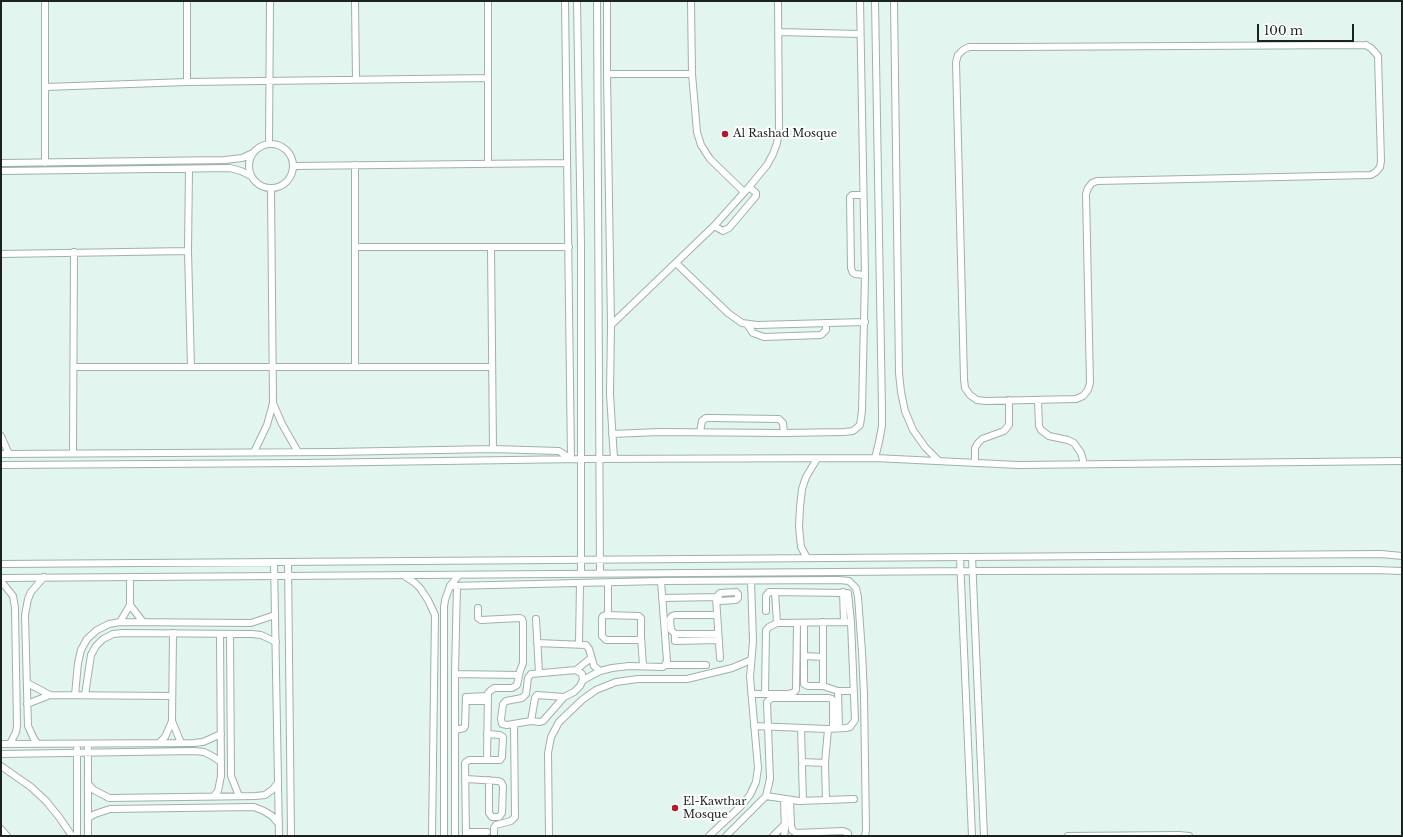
<!DOCTYPE html>
<style>
body{margin:0}
#map{position:relative;width:1403px;height:837px;overflow:hidden;background:#e2f5ee;font-family:"Libre Baskerville",serif}
canvas{display:block}
.frame{position:absolute;inset:0;border:2px solid #1b2220;pointer-events:none}
.scale{position:absolute;left:1257px;top:24px;width:97px;height:18px;box-sizing:border-box;border:2px solid #1b2220;border-top:0;padding-left:5px;font-size:12px;line-height:14px;white-space:nowrap;color:#1b2220;-webkit-text-stroke:3px #fff;paint-order:stroke}
</style>
<div id="map">
<canvas width="1403" height="837"></canvas>
<div class="frame"></div>
<div class="scale">100 m</div>
</div>
<script>
const context = document.querySelector('canvas').getContext('2d');
context.lineJoin = 'round';
function shape(rows) {
  const path = new Path2D();
  for (const r of rows) {
    if (r.length === 3) {
      path.moveTo(r[0] + r[2], r[1]);
      path.arc(r[0], r[1], r[2], 0, 2 * Math.PI);
      continue;
    }
    path.moveTo(r[0], r[1]);
    for (let i = 2; i < r.length; i += 2) path.lineTo(r[i], r[i + 1]);
  }
  return path;
}
function stroke(path, color, width, dash) {
  context.strokeStyle = color;
  context.lineWidth = width;
  context.lineCap = dash ? 'butt' : 'round';
  context.setLineDash(dash || []);
  context.stroke(path);
}
function drawText(font, color, halo, rows, align = 'center') {
  context.font = font + ' "Libre Baskerville",serif';
  context.lineWidth = 4;
  context.setLineDash([]);
  context.textBaseline = 'middle';
  context.strokeStyle = halo;
  context.fillStyle = color;
  for (const [text, x, y, turn = 0] of rows) {
    context.save();
    context.translate(x, y);
    context.rotate((+turn || 0) * Math.PI / 180);
    context.textAlign = isNaN(turn) ? turn : align;
    if (halo) context.strokeText(text, 0, 0);
    context.fillText(text, 0, 0);
    context.restore();
  }
}
const minor = shape([
 [45,1,45,163],
 [187,1,187,82],
 [355,1,356,79],
 [565,1,571,459],
 [577,1,581,245,581,573],
 [597,1,600,573],
 [607,1,607,74,611,325,610,394,614,459],
 [691,1,692,74,697,132,701,145,710,159,744,192],
 [894,1,899,373,901,392,905,411,913,430,925,447,939,461],
 [779,32,860,34],
 [1366,45,1371,48,1378,56,1381,161,1380,167,1376,172,1371,175,1097,181,1092,183,1088,188,1086,194,1090,383,1088,390,1083,396,1076,399,986,401,977,400,970,395,965,388,964,379,956,62,958,55,963,50,969,47,1009,47,1366,45],
 [607,74,692,74],
 [45,87,187,82,488,78],
 [269,144,270,1],
 [271,166,22],
 [1,163,225,160,242,158,253,153],
 [488,164,488,1],
 [293,166,566,163],
 [189,169,188,251,191,367],
 [1,171,230,168,241,171,251,176],
 [863,195,852,195,850,197,851,268,853,273,855,274,865,275],
 [714,226,723,231,729,228,756,196,756,193,749,187],
 [355,247,569,247],
 [491,247,493,449],
 [1,254,188,251],
 [676,263,728,313,742,323,757,325,865,322],
 [747,324,753,333,764,337,821,335,826,330,826,323],
 [611,325,714,226,749,187,767,165,773,154,777,143,779,130,778,1],
 [74,367,492,367],
 [355,367,355,165],
 [1038,400,1039,426,1041,430,1049,436,1068,440,1074,443,1081,453,1084,464],
 [273,403,282,424,298,452],
 [700,432,702,421,706,418,712,418,779,419,783,423,784,433],
 [612,434,659,432,784,433,844,432,853,431,860,425,862,411,865,275,860,1],
 [1,436,9,454],
 [254,452,267,425,273,403,271,188],
 [73,453,74,252],
 [1,454,333,452,493,449,559,451,571,459],
 [875,458,879,442,882,426,882,410,875,1],
 [975,463,975,448,978,443,982,439,1004,431,1009,425,1009,400],
 [1,465,304,463,580,459,875,458,1018,465,1402,461],
 [972,557,984,836],
 [807,558,801,547,799,527,800,507,802,489,806,477,817,459],
 [960,558,972,836],
 [274,562,279,836],
 [288,562,291,836],
 [1,564,1381,554,1402,556],
 [403,575,415,583,420,588,428,600,435,615,432,836],
 [1,578,973,571,1375,570,1402,571],
 [1,581,13,596,15,608,17,726,16,732,10,744],
 [608,583,608,615],
 [450,586,661,581,839,580,849,581,856,588,858,597,862,652,864,694,866,830,865,836],
 [736,592,738,594,738,598,736,600,720,601,719,599,718,595,720,593,736,592],
 [775,592,777,623],
 [843,592,844,622],
 [716,597,720,658],
 [662,598,718,597],
 [130,605,143,622],
 [478,608,478,618,481,620,520,618,522,619,523,622,523,663,520,671,517,685,512,688,494,688,490,691,488,693,487,760],
 [606,615,639,616,641,618,641,636,640,639,638,640,606,640,602,636,602,618,603,616,606,615],
 [717,615,675,615,672,616,670,619,671,630,675,634,718,634],
 [536,619,539,673],
 [120,622,130,605,130,577],
 [823,622,823,686],
 [804,623,804,684,808,686,823,686,838,691,854,691],
 [230,634,231,776,239,796],
 [675,634,675,641,718,640],
 [641,636,643,666],
 [537,643,586,645,589,649,594,666,600,671],
 [579,644,580,583],
 [804,656,823,657],
 [665,665,706,665],
 [576,670,591,658],
 [455,674,519,675],
 [583,680,600,671,612,668,629,666,663,667,665,665,667,661,661,581],
 [27,683,50,695],
 [838,691,839,728],
 [752,694,788,694,793,693,796,690,797,623],
 [765,694,766,630,769,627,777,623,851,622],
 [75,695,78,663,81,650,87,639,97,630,109,624,120,622,251,623,275,615],
 [85,695,91,655,96,646,103,639,113,634,123,633,252,634,261,635,276,642],
 [466,701,487,701],
 [27,704,50,695,172,696],
 [172,721,181,743],
 [531,721,535,698,537,695,564,697,543,721,540,722,531,721,507,725,502,724,501,719,503,704,506,701,522,698,526,694,528,678,531,674,576,670,582,674,583,680,580,686,574,692,564,697],
 [754,726,828,729,846,728,850,727,855,720,851,622,848,593,769,592,766,596,766,611],
 [801,728,802,762,825,763],
 [455,730,464,728,465,726,466,697,488,696],
 [159,743,165,737,172,721,173,633],
 [1,744,194,743,203,742,221,734],
 [38,744,34,739,28,726,25,615,28,599,31,592,44,577],
 [77,749,77,836],
 [1,754,194,751,204,752,212,756,221,762],
 [1,766,31,787,46,801,59,817,72,836],
 [802,766,803,801],
 [466,779,498,781,501,782,503,786,502,813,499,817,492,817,489,813,489,780],
 [88,784,94,790,109,798,256,796,265,795,272,790,278,783],
 [766,796,799,801,854,799],
 [213,797,218,791,221,776,220,634],
 [790,800,791,825,792,830,796,833,843,831,848,833,848,836],
 [826,800,825,763,828,729],
 [88,818,95,814,110,809,254,807,264,811,272,816,279,824],
 [1,829,7,836],
 [466,832,487,832],
 [88,836,88,744],
 [444,836,444,607,445,600,450,586,459,575],
 [455,836,455,674,457,586],
 [466,836,465,763,469,760,500,760,502,757,503,737,500,735,487,734],
 [494,836,494,828,496,825,511,821,515,817,514,725],
 [549,836,548,753,551,737,559,722,582,700,596,690,616,682,638,679,687,679,732,668,751,660],
 [709,836,741,806,750,795,756,782,758,768,750,677,753,641,751,581],
 [726,836,766,796,770,779,767,702,769,700,772,698,829,698,832,699,833,702,833,728],
 [773,836,785,824],
 [784,836,785,829,784,800],
 [1068,836,1179,835,1189,836]
]);
const markers = [
 [725,134,4,"#ae1a2e"],
 [675,808,4,"#ae1a2e"]
];
const poiNames = [
 ["Al Rashad Mosque",733,134],
 ["El-Kawthar",683,802],
 ["Mosque",683,815]
];
stroke(minor, '#9fb1aa', 8);
stroke(minor, '#fff', 6);
for (const [x, y, r, color] of markers) {
  const dot = new Path2D();
  dot.arc(x, y, r, 0, 2 * Math.PI);
  context.fillStyle = color;
  context.fill(dot);
  stroke(dot, '#fff', 1.5);
}
drawText('11px', '#1b2220', '#fff', poiNames, 'left');
</script>
